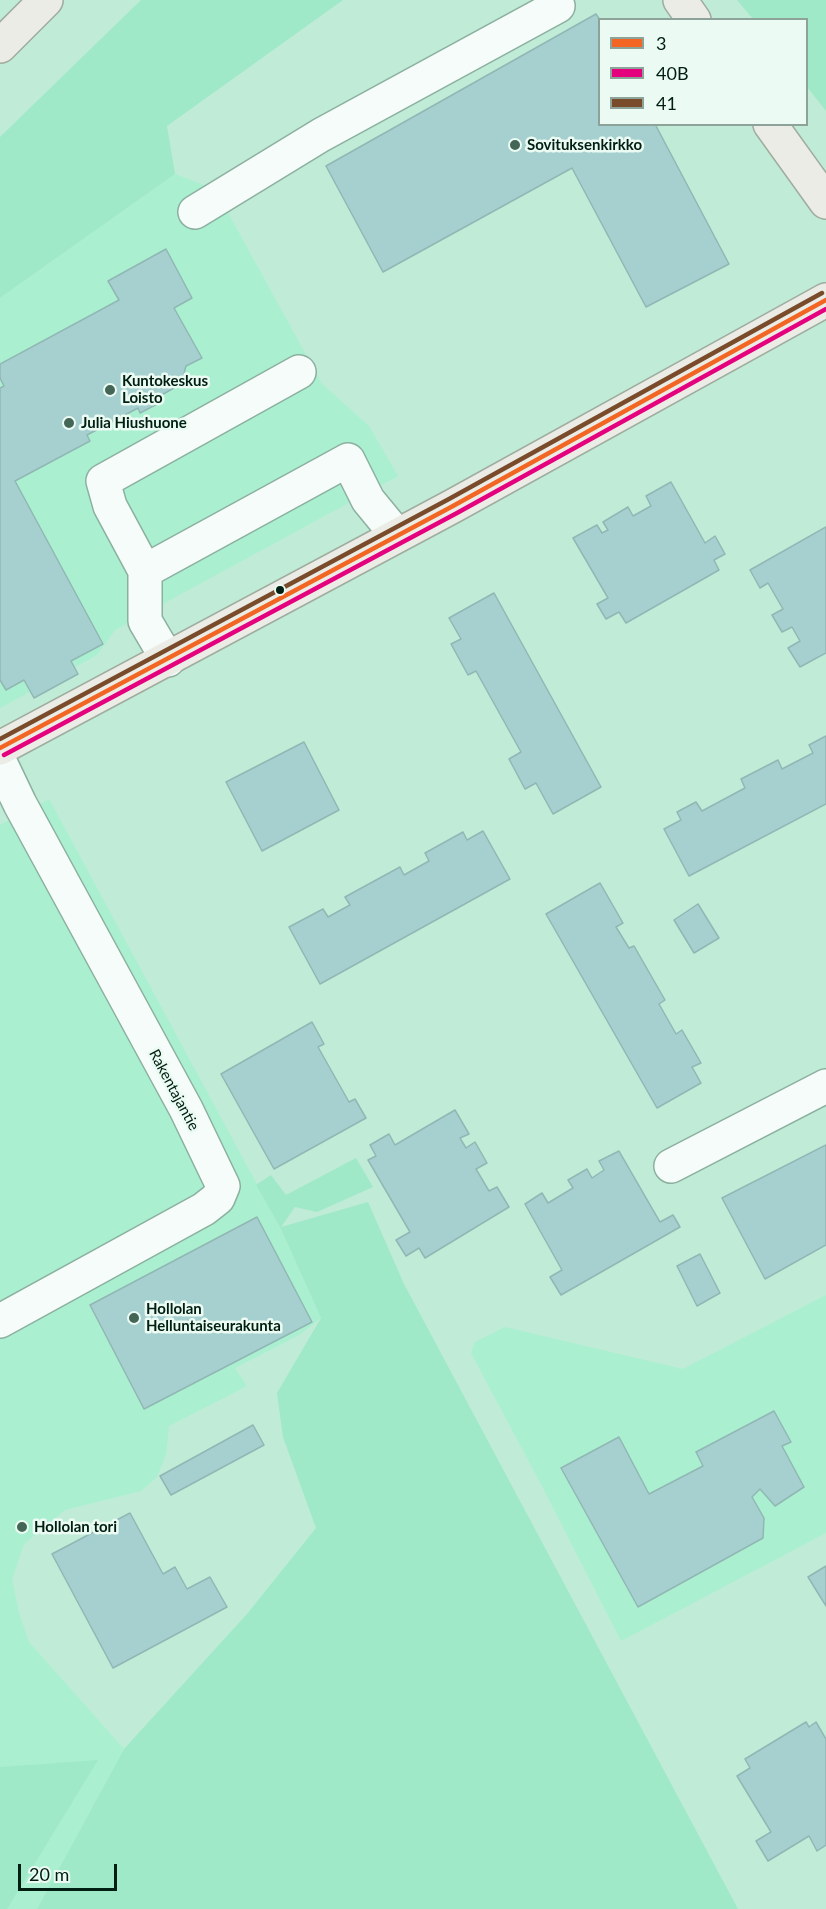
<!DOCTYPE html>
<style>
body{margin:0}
#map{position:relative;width:826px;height:1909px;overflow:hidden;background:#bfebd7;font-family:Lato,sans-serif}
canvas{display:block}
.legend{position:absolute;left:598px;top:18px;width:210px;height:108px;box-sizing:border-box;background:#ebfbf3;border:2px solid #8da399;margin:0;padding:8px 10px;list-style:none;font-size:18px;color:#001f12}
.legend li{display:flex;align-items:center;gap:12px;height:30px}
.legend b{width:30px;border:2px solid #8da399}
.scale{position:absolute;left:18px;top:1864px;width:99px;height:27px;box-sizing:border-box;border:3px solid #001f12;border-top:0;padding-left:8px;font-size:18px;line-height:21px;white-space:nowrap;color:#001f12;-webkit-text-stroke:4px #ebfbf3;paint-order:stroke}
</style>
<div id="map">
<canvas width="826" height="1909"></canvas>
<ul class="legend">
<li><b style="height:8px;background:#f26522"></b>3</li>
<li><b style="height:8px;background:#e5007d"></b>40B</li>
<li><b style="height:8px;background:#7a4b2a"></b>41</li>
</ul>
<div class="scale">20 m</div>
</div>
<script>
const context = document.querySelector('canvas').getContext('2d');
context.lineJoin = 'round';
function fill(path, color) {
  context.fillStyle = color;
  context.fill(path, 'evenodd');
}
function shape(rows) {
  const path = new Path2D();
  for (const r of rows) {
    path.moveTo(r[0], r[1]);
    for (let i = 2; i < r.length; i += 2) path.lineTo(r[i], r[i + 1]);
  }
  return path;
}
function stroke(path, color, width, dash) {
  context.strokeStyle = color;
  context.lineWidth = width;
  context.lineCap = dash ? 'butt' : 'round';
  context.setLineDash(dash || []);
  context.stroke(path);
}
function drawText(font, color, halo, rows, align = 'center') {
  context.font = font + ' Lato,sans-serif';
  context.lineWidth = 5;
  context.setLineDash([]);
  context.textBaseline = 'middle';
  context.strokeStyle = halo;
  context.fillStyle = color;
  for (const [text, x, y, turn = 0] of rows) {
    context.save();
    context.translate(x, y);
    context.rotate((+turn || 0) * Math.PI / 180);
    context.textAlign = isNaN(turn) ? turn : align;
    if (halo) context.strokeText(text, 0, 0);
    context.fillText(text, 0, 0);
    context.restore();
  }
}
const built = shape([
 [175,174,215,189,322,384,369,426,398,476,115,630,97,655,0,708,0,298],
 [49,799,280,1227,321,1318,299,1335,235,1368,247,1386,169,1426,166,1454,157,1477,141,1491,65,1510,24,1544,12,1579,19,1613,29,1642,124,1749,37,1909,0,1909,0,825],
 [826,1295,826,1533,621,1641,542,1486,471,1353,475,1342,505,1327,683,1369]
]);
const green = shape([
 [141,0,343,0,167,126,175,174,0,298,0,137],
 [737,0,826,0,826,111,807,87,806,20,753,19],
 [356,1158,373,1187,317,1212,295,1207,281,1227,368,1202,404,1284,738,1909,37,1909,124,1749,247,1614,316,1528,283,1437,277,1393,321,1318,280,1227,256,1185,271,1175,286,1195],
 [98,1760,7,1909,0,1909,0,1767]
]);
const building = shape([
 [596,14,600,20,600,124,655,124,729,264,646,307,572,168,383,272,326,166,596,14],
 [166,249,192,298,174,308,202,358,186,366,181,384,158,397,161,402,140,413,138,408,87,435,90,441,15,481,103,644,71,661,78,674,34,698,24,680,6,690,0,680,0,388,4,386,0,378,0,364,119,300,108,281,166,249],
 [671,482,705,543,715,536,725,554,714,560,719,570,626,623,619,612,606,619,597,604,608,598,573,538,597,525,602,533,608,530,603,522,628,507,633,516,651,506,646,496,671,482],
 [826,527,826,653,800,667,788,648,800,641,792,627,782,632,772,615,783,609,768,583,760,588,750,570,826,527],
 [494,593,601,787,553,814,536,783,525,789,509,759,521,752,476,671,468,675,451,644,461,639,449,618,494,593],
 [826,736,826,804,689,876,664,829,681,820,677,812,696,802,702,811,745,788,741,779,778,760,782,769,813,753,809,745,826,736],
 [304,742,339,810,262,851,226,782,304,742],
 [483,831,510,879,320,984,289,927,323,909,328,917,350,905,345,897,400,867,404,875,429,861,425,853,463,832,467,840,483,831],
 [600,883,623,923,616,927,629,948,634,946,665,1000,659,1004,676,1034,682,1030,701,1063,692,1067,701,1083,657,1108,546,914,600,883],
 [698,904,719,938,694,953,674,920,698,904],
 [312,1022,324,1044,318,1047,349,1102,355,1099,366,1118,274,1169,221,1074,312,1022],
 [455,1110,469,1134,460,1138,466,1148,475,1142,487,1163,476,1169,489,1191,497,1187,509,1207,425,1258,419,1248,406,1256,396,1240,410,1232,368,1160,376,1156,370,1145,389,1134,395,1145,455,1110],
 [826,1145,826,1245,765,1279,722,1198,826,1145],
 [619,1151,660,1222,673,1215,680,1227,561,1295,550,1277,562,1270,525,1204,542,1193,548,1203,573,1188,568,1180,587,1169,592,1178,604,1170,599,1161,619,1151],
 [257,1217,312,1322,144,1409,90,1305,257,1217],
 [700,1254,720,1293,697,1306,677,1266,700,1254],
 [774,1411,791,1442,782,1446,804,1487,775,1506,760,1489,752,1497,764,1518,763,1538,638,1607,561,1468,619,1437,649,1494,703,1466,696,1452,774,1411],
 [253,1425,264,1445,171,1495,160,1476,253,1425],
 [130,1513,163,1574,175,1567,187,1589,210,1577,227,1607,113,1668,52,1554,130,1513],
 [826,1566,826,1606,808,1577,826,1566],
 [806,1722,809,1727,816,1722,826,1739,826,1845,817,1851,809,1836,768,1861,756,1841,771,1832,737,1776,750,1768,745,1759,806,1722]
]);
const minor = shape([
 [195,212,321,135,558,6],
 [145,571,110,506,103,481,299,372],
 [168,660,145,621,145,571,348,460,368,500,396,534],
 [0,762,20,804,186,1109,223,1186,218,1198,204,1209,0,1321],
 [671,1166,826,1086]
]);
const major = shape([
 [680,0,694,20],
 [0,46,46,0],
 [770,124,826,202],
 [0,748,453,506,826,300]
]);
const bus1 = shape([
 [0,748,453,506,826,300]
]);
const bus2 = shape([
 [4,755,457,513,826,309]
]);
const bus3 = shape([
 [0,739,449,499,822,293]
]);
const markers = [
 [515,145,6,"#436657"],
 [110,390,6,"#436657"],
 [69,423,6,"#436657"],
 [280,590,5,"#001f12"],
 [134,1318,6,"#436657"],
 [22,1527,6,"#436657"]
];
const poiNames = [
 ["Sovituksenkirkko",527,145],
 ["Kuntokeskus",122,381],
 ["Loisto",122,398],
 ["Julia Hiushuone",81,423],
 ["Hollolan",146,1309],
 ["Helluntaiseurakunta",146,1326],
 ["Hollolan tori",34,1527]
];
const streetNames = [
 ["Rakentajantie",174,1090,62]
];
fill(built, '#aaf0d0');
fill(green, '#9fe9c8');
fill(building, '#a6d0cf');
stroke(building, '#91b7b4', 1.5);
stroke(minor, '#8cb0a0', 36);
stroke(major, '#a0ac9e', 36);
stroke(minor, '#f5fcf9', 33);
stroke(major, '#ebece6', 33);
stroke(bus1, '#f26522', 4.5);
stroke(bus2, '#e5007d', 4.5);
stroke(bus3, '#7a4b2a', 4.5);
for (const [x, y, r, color] of markers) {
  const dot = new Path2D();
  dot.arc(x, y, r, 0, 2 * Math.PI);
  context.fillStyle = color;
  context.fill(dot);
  stroke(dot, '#ebfbf3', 2);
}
drawText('bold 15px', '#001f12', '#ebfbf3', poiNames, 'left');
drawText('15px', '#001f12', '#ebfbf3', streetNames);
</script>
